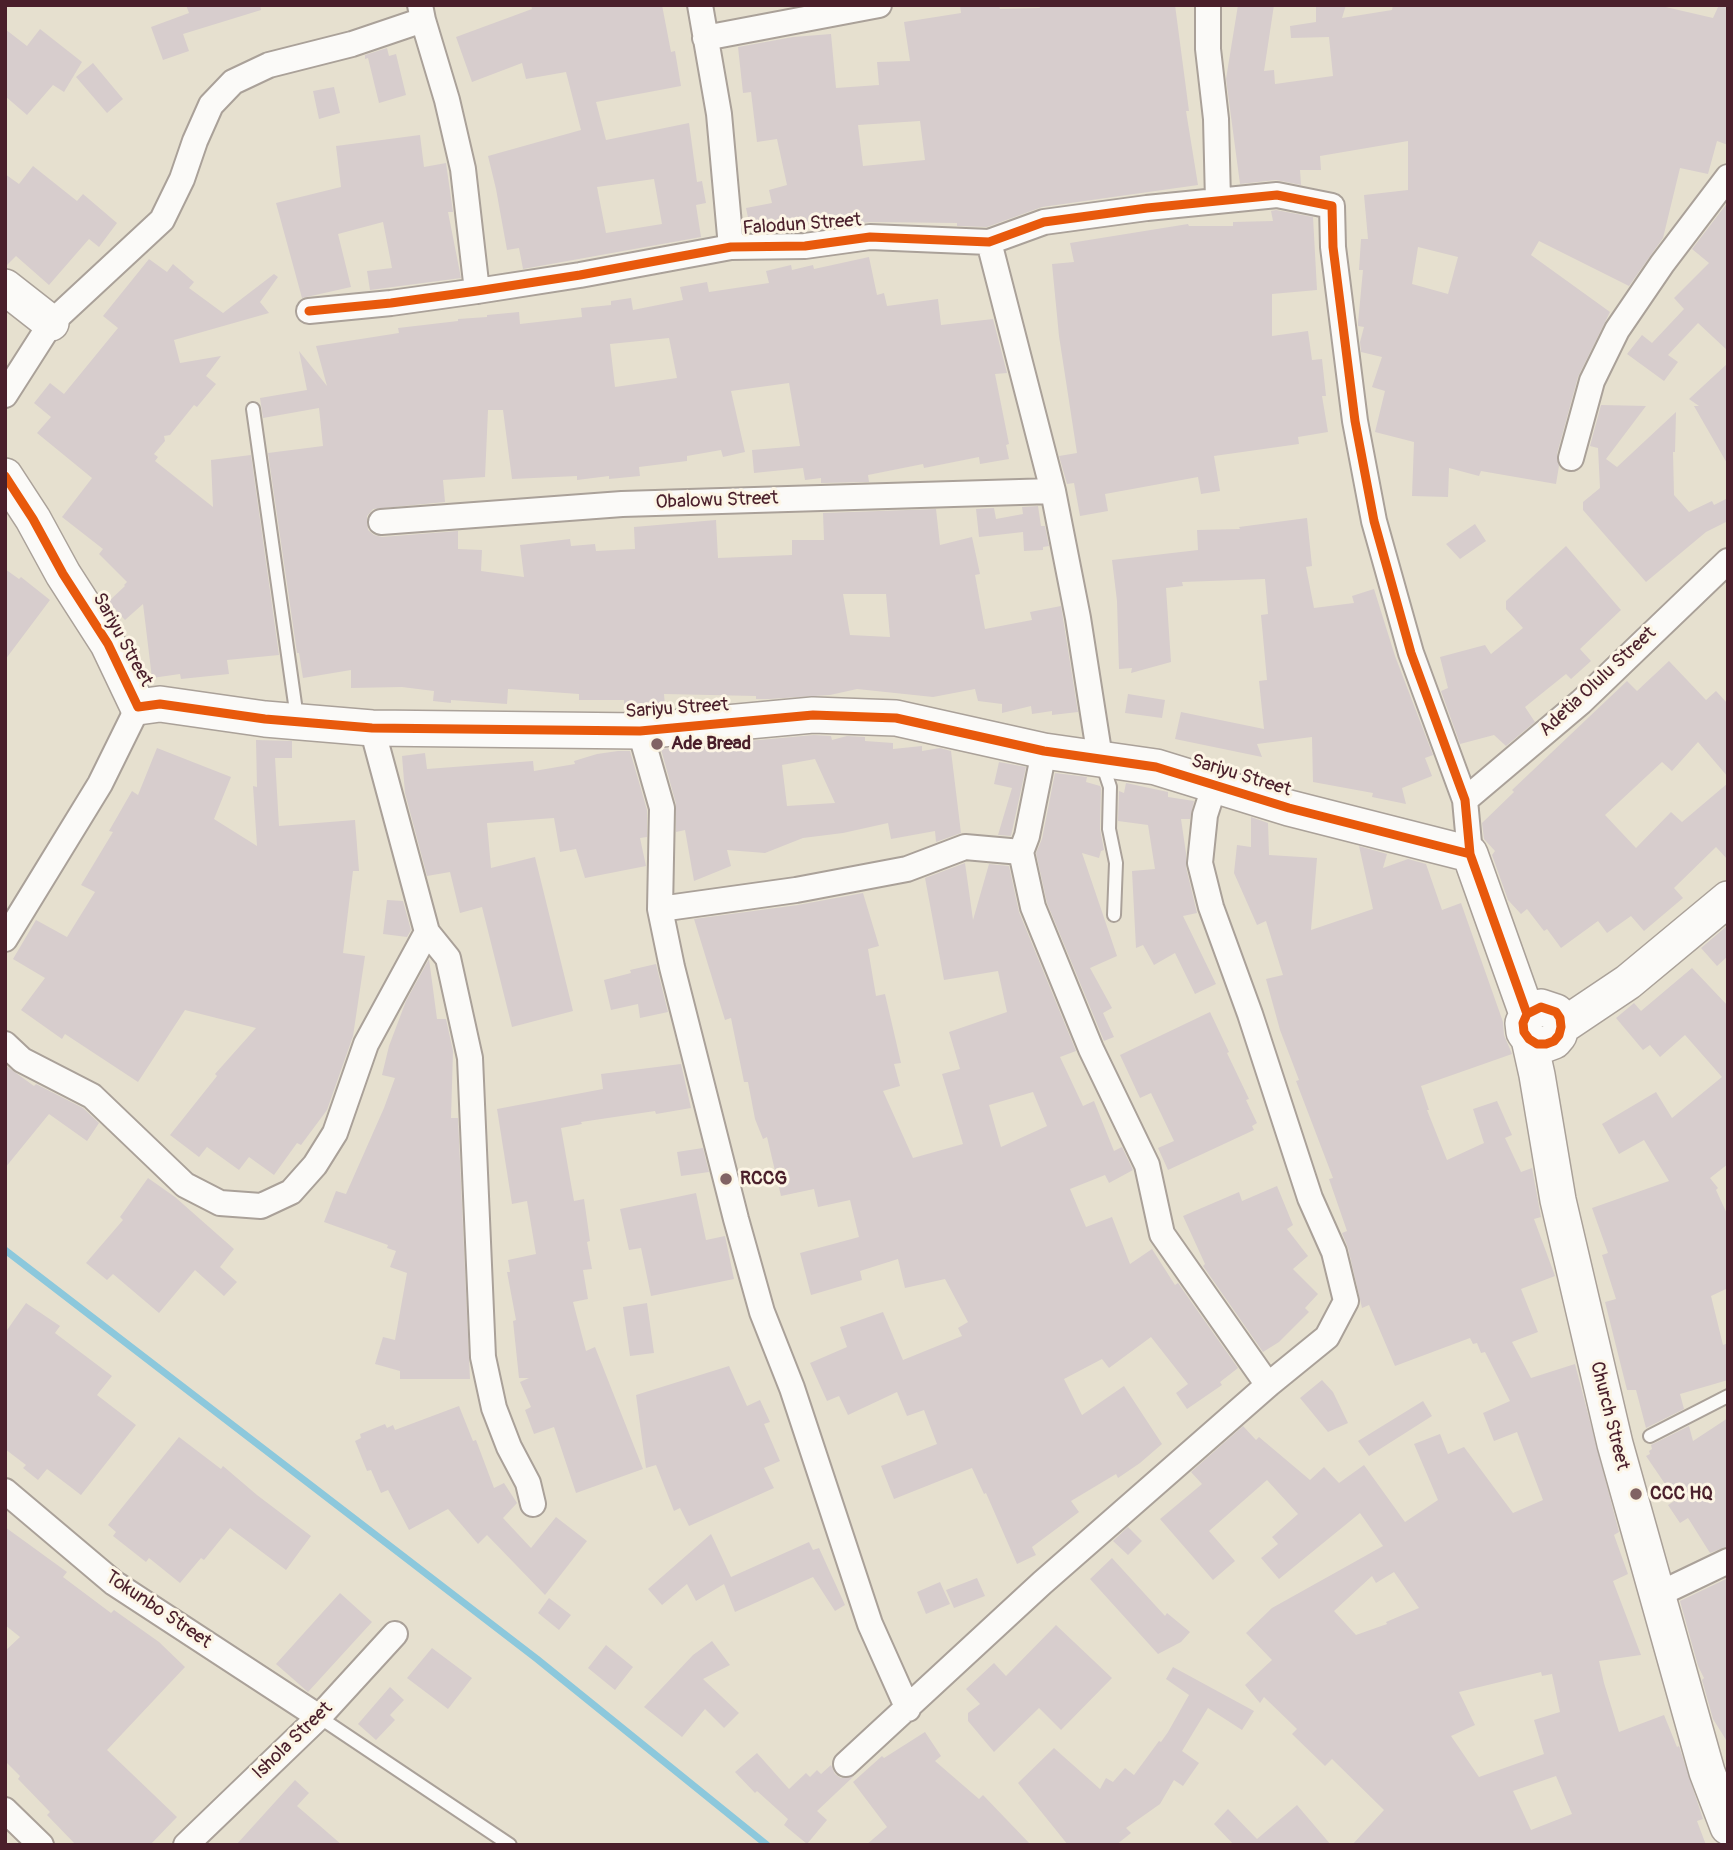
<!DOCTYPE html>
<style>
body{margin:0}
#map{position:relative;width:1733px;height:1850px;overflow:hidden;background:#e6e0cf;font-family:Pangolin,sans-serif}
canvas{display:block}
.frame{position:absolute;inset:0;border:7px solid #4a1f2b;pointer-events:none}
</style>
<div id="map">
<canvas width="1733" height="1850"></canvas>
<div class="frame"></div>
</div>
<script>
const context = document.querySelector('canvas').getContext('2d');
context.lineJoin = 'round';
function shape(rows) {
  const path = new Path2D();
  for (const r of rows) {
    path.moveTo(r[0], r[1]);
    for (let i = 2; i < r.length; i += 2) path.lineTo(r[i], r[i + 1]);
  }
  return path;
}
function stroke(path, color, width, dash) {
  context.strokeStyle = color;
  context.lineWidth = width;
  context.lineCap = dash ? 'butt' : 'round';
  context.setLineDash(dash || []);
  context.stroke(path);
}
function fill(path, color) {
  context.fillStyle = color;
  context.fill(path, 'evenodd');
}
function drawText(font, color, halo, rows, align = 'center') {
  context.font = font + ' Pangolin,sans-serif';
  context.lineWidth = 6;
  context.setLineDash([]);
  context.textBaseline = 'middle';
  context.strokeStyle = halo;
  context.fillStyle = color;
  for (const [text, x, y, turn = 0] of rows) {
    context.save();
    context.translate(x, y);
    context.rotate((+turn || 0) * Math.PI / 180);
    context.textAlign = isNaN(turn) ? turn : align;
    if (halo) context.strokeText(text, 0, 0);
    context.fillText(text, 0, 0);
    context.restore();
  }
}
const stream = shape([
 [5,1250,537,1659,767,1845]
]);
const building = shape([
 [186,5,260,5,261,10,183,34,189,51,163,60,151,27,189,13],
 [531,5,662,5,671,52,675,51,681,86,596,102,606,140,689,123,697,182,702,181,706,203,696,205,701,237,523,269,519,248,507,250,496,189,488,156,581,130,566,72,526,79,522,63,472,82,456,37,532,9],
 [654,179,662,224,606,233,597,187],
 [960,5,999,5,1000,9,1040,8,1039,5,1175,5,1189,111,1186,111,1198,185,1042,207,987,227,957,226,957,223,870,222,845,225,844,219,812,224,812,221,751,231,746,208,772,203,769,190,787,185,777,139,757,142,751,92,743,93,738,47,793,37,831,34,836,88,879,85,877,62,910,61,904,22,961,13],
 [920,121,925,160,863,166,858,125],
 [1238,5,1274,5,1264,71,1274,70,1275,84,1333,76,1329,37,1291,38,1290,26,1316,22,1316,5,1346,5,1342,18,1392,10,1393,5,1657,5,1713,18,1719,5,1728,5,1728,145,1717,141,1708,174,1680,168,1663,238,1629,286,1539,241,1531,255,1610,312,1578,377,1557,454,1559,466,1556,484,1481,471,1479,476,1449,468,1448,497,1412,496,1414,442,1375,432,1385,391,1372,387,1382,357,1361,352,1360,342,1364,327,1358,326,1358,323,1363,270,1359,270,1361,239,1368,239,1364,195,1408,190,1408,141,1320,156,1321,170,1300,170,1301,185,1276,180,1240,184,1226,79],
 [1418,247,1458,257,1448,294,1412,284],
 [5,29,27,46,40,29,82,62,64,92,53,85,27,115,5,96],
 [387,48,389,56,396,54,406,95,379,103,368,58,365,59,365,55],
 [93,63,123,99,107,113,76,77],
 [334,87,340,113,319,119,313,91],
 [420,135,424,167,446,163,453,212,448,212,461,278,370,290,367,271,392,268,383,222,338,234,351,287,302,298,276,203,341,187,336,146],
 [33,166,77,201,83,194,117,223,99,247,89,239,49,285,16,256,5,267,5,174,19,184],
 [1728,202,1728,351,1698,323,1668,355,1678,362,1664,381,1627,354,1642,335,1652,343,1684,309,1674,298,1709,263,1692,249],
 [1276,210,1313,217,1317,290,1272,294,1272,336,1308,331,1312,360,1322,359,1326,396,1322,396,1328,432,1298,437,1299,444,1214,456,1220,491,1201,494,1198,477,1105,494,1108,511,1080,516,1074,483,1067,484,1059,456,1077,453,1059,336,1052,264,1074,262,1070,243,1188,224,1189,226,1233,226,1233,222,1273,221,1271,211],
 [869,257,877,295,884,293,887,306,938,299,941,325,993,319,1007,373,995,374,1009,444,1006,445,1009,459,980,464,979,457,924,468,923,464,868,475,869,482,821,483,821,478,805,480,803,468,754,473,752,450,800,446,789,383,731,391,745,452,723,457,721,450,687,456,687,461,639,467,640,476,609,479,609,476,577,480,577,476,512,479,503,410,488,410,485,477,443,480,445,502,373,509,367,516,368,530,374,535,382,537,458,531,458,549,482,550,481,571,524,577,520,545,570,539,571,546,595,544,596,551,635,549,634,527,716,520,718,558,792,555,792,540,824,540,823,513,936,509,940,545,972,537,980,574,975,575,985,629,1032,620,1030,612,1061,606,1078,712,1052,715,1052,711,1032,714,1031,706,1002,713,1002,704,978,701,975,689,933,697,857,689,830,695,769,699,756,699,756,696,664,694,665,706,624,708,624,700,579,700,579,694,508,689,507,704,451,700,451,703,433,701,434,691,402,687,351,688,351,670,303,678,299,653,297,653,268,453,323,446,319,408,263,418,260,398,307,390,299,351,327,386,316,346,399,333,398,328,458,321,458,319,487,317,487,315,519,312,520,324,582,317,581,308,611,305,611,301,631,298,633,310,683,300,680,287,707,282,709,292,769,283,766,271,791,265,792,270,813,265,814,269],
 [669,338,677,378,615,387,610,344],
 [843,594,886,594,890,637,850,635],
 [149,259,167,272,173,264,194,282,189,288,223,313,274,274,278,277,260,302,269,313,174,340,180,363,221,356,206,376,216,384,197,407,194,405,170,435,164,436,165,441,154,454,158,457,155,461,213,507,211,460,251,455,279,655,227,660,229,674,181,679,180,674,152,678,143,604,125,620,108,602,125,586,124,585,127,582,99,554,103,549,62,517,92,478,37,433,51,417,34,403,50,383,64,394,118,328,103,316],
 [1728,363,1728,465,1694,406,1699,406,1689,399],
 [1601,405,1646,406,1606,459,1617,467,1676,412,1675,452,1673,452,1674,495,1689,512,1712,501,1714,505,1728,498,1728,521,1706,532,1646,582,1583,510,1583,502,1600,488,1598,448,1590,446],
 [1038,506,1041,526,1045,526,1049,546,1043,547,1043,550,1024,551,1023,532,979,537,976,509,994,508,996,519,1023,514,1022,507],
 [1307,518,1312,566,1306,567,1314,608,1354,603,1352,596,1374,589,1395,656,1433,755,1425,758,1432,776,1402,788,1406,804,1372,797,1373,793,1313,782,1312,737,1257,744,1262,757,1175,739,1181,712,1264,729,1259,681,1267,680,1261,615,1268,614,1265,579,1182,582,1183,586,1166,588,1171,662,1131,673,1132,668,1119,669,1117,601,1112,560,1198,550,1197,530,1240,529,1239,527],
 [1475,524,1486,541,1460,559,1446,544],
 [1566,546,1621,610,1580,649,1591,661,1571,679,1566,674,1525,707,1535,722,1506,746,1494,735,1460,744,1441,691,1448,688,1440,657,1485,645,1491,654,1523,628,1506,609,1506,601],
 [5,569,19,579,21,577,50,600,5,660],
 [1669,661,1706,700,1716,691,1728,704,1728,777,1698,742,1672,771,1662,762,1605,815,1636,848,1671,812,1682,822,1728,783,1728,860,1716,847,1674,888,1683,898,1644,931,1631,916,1607,933,1598,921,1561,948,1547,929,1544,931,1527,909,1521,914,1508,900,1492,855,1495,851,1484,839,1482,823,1514,792,1512,790,1627,681,1637,691],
 [1128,694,1165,700,1162,718,1125,713],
 [814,735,831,736,832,740,847,736,865,737,865,741,893,743,893,749,922,746,922,751,940,748,951,751,961,833,936,842,935,831,891,839,888,823,843,833,803,838,765,853,727,850,731,866,694,881,685,830,676,832,676,804,661,749],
 [815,759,835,803,787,806,782,765],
 [256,740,292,741,292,758,275,758,279,826,355,820,359,871,353,871,343,953,365,956,353,1036,327,1110,301,1145,297,1143,274,1175,249,1157,239,1170,207,1147,199,1157,170,1135,217,1076,215,1074,256,1028,185,1010,138,1082,65,1034,62,1039,21,1010,45,978,13,959,36,920,67,937,95,892,81,885,113,832,109,831,132,791,138,795,157,748,231,777,214,819,257,846,253,786,257,787],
 [618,751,630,751,647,810,647,837,640,838,646,866,585,878,576,849,560,852,554,818,487,823,491,868,535,857,573,1011,512,1027,482,907,460,913,450,872,427,876,405,793,402,756,425,753,427,769,533,761,534,771,575,764,574,761,597,754],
 [999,762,1026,767,1011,836,998,835,1012,788,994,784],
 [1055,773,1087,777,1086,782,1100,786,1101,788,1100,829,1104,850,1101,851,1099,858,1082,853,1117,956,1090,968,1112,1008,1103,1013,1114,1037,1104,1041,1047,903,1036,853,1042,839],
 [1126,783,1168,792,1168,797,1194,801,1190,819,1181,819,1186,853,1186,867,1197,913,1183,916,1216,984,1195,994,1175,953,1154,965,1143,945,1136,948,1132,871,1155,869,1148,825,1118,821,1119,791,1124,793],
 [1251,817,1268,823,1269,855,1317,858,1311,930,1373,909,1359,846,1387,854,1383,868,1408,859,1426,864,1442,910,1461,903,1503,1022,1504,1035,1512,1054,1421,1086,1429,1110,1427,1110,1447,1160,1484,1143,1473,1109,1497,1101,1512,1135,1505,1138,1521,1172,1532,1168,1541,1217,1534,1219,1555,1276,1521,1289,1538,1332,1512,1342,1531,1378,1575,1364,1619,1532,1614,1535,1628,1574,1613,1581,1641,1655,1599,1661,1604,1683,1619,1732,1664,1715,1677,1747,1679,1746,1703,1819,1697,1821,1706,1845,1352,1845,1384,1810,1332,1759,1325,1766,1292,1734,1297,1729,1264,1697,1260,1703,1245,1685,1272,1660,1246,1633,1272,1608,1383,1546,1360,1513,1279,1579,1261,1558,1278,1544,1272,1537,1298,1514,1267,1480,1209,1531,1235,1561,1213,1580,1160,1519,1202,1484,1191,1472,1243,1426,1256,1440,1259,1437,1310,1480,1324,1467,1339,1483,1364,1465,1405,1522,1438,1500,1414,1444,1440,1434,1448,1454,1464,1447,1513,1513,1543,1500,1517,1432,1494,1441,1483,1413,1510,1401,1485,1352,1481,1353,1477,1343,1473,1344,1470,1338,1395,1366,1369,1305,1362,1308,1348,1248,1342,1233,1347,1231,1329,1179,1333,1178,1296,1081,1299,1080,1280,1030,1266,979,1283,975,1266,921,1257,925,1234,873,1237,845,1251,847],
 [1394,1572,1419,1608,1386,1622,1387,1624,1356,1635,1334,1611,1372,1576,1376,1583],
 [1541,1672,1542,1676,1552,1674,1560,1712,1534,1720,1544,1754,1479,1777,1451,1736,1475,1725,1459,1692],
 [1556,1776,1572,1814,1531,1830,1513,1791],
 [965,863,973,920,989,864,1009,866,1019,912,1076,1051,1060,1057,1083,1106,1094,1101,1114,1151,1122,1147,1133,1170,1109,1183,1105,1175,1070,1189,1086,1227,1112,1217,1130,1264,1152,1249,1175,1285,1178,1283,1238,1368,1220,1382,1222,1385,1187,1409,1176,1393,1188,1384,1151,1337,1109,1368,1102,1359,1064,1379,1082,1415,1124,1386,1162,1444,1140,1463,1118,1478,1116,1474,1071,1501,1079,1512,1032,1547,1036,1555,1017,1564,986,1493,984,1494,972,1468,894,1499,881,1466,937,1444,924,1410,907,1416,897,1392,848,1415,839,1396,827,1401,810,1363,847,1347,840,1327,883,1312,903,1360,962,1336,958,1328,968,1322,945,1279,905,1288,898,1259,860,1271,862,1280,811,1295,800,1253,859,1237,850,1200,818,1207,814,1189,781,1196,767,1137,763,1139,755,1119,748,1082,744,1082,731,1018,725,1020,694,919,798,905,863,893,879,946,868,949,876,996,885,994,901,1063,894,1064,900,1086,883,1091,913,1158,963,1144,942,1074,960,1069,949,1032,1007,1012,998,971,944,980,925,878],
 [1033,1092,1047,1126,1001,1147,989,1105],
 [387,900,403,901,411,930,407,937,383,934],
 [1728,925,1728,956,1717,966,1701,948],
 [429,959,437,1019,446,1019,453,1051,451,1118,458,1118,470,1379,400,1379,400,1371,375,1364,383,1337,395,1340,407,1273,390,1267,396,1251,387,1248,388,1245,324,1222,336,1191,346,1194,384,1108,395,1078,382,1075,389,1046,406,1001],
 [656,964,668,1012,640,1018,638,1004,611,1010,604,980,631,973,630,970],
 [1692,968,1728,1006,1728,1164,1710,1178,1718,1188,1716,1190,1728,1216,1728,1288,1711,1296,1723,1345,1728,1343,1728,1380,1680,1394,1684,1409,1646,1428,1636,1390,1627,1390,1605,1302,1616,1299,1602,1255,1608,1253,1592,1208,1669,1181,1644,1140,1619,1154,1602,1124,1656,1092,1672,1118,1722,1077,1685,1035,1660,1057,1650,1045,1643,1050,1616,1018,1634,1003,1641,1011],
 [1210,1012,1229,1052,1227,1053,1249,1099,1246,1100,1257,1123,1252,1126,1254,1130,1168,1170,1158,1148,1174,1141,1151,1093,1140,1098,1120,1055],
 [681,1064,691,1108,656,1114,655,1111,581,1122,582,1124,561,1128,574,1201,584,1199,590,1241,587,1242,592,1269,583,1270,588,1299,573,1302,586,1351,595,1347,643,1469,576,1493,554,1427,534,1434,525,1410,531,1407,520,1382,529,1378,519,1378,513,1321,516,1320,507,1272,510,1272,508,1260,536,1254,527,1201,512,1204,497,1109,603,1089,601,1074],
 [5,1065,34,1086,36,1084,83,1108,99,1123,87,1141,49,1114,5,1168],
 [703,1148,709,1172,681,1176,677,1152],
 [148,1178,175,1197,234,1249,220,1267,237,1282,224,1296,195,1270,159,1313,113,1274,107,1280,86,1263,123,1220,120,1217],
 [1277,1186,1293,1225,1287,1229,1308,1256,1293,1269,1318,1294,1305,1308,1309,1312,1279,1342,1263,1352,1203,1266,1205,1264,1183,1216,1239,1192,1242,1201],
 [696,1193,706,1240,725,1236,734,1279,651,1296,641,1248,629,1250,620,1209],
 [26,1303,60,1326,55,1333,112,1376,97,1395,136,1425,81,1495,47,1469,38,1480,23,1468,26,1465,5,1449,5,1333],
 [647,1303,654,1353,630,1356,623,1307],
 [729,1366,747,1406,760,1400,770,1422,764,1424,780,1461,764,1468,774,1488,689,1526,680,1508,674,1511,656,1465,646,1468,636,1395],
 [1322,1380,1333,1392,1348,1423,1328,1432,1300,1398],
 [1423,1401,1432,1416,1369,1456,1358,1441],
 [459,1406,473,1441,476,1440,494,1488,504,1483,517,1503,503,1518,531,1548,556,1517,587,1541,545,1595,487,1535,478,1544,448,1509,409,1530,388,1490,381,1493,371,1470,367,1471,355,1441,361,1438,360,1434,385,1424,387,1428,393,1425,395,1430],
 [1728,1418,1728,1546,1710,1553,1688,1518,1680,1523,1668,1505,1676,1500,1646,1456,1650,1454,1649,1451,1652,1449,1651,1445,1689,1426,1693,1441],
 [179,1437,221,1469,223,1466,257,1495,311,1536,286,1570,230,1528,204,1560,201,1558,180,1583,149,1558,146,1562,113,1536,116,1532,108,1525],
 [5,1527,67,1572,63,1577,111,1613,114,1610,159,1642,185,1667,107,1750,177,1817,150,1845,76,1845,47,1815,50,1812,18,1779,20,1776,5,1761,5,1651,20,1637,5,1625],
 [1128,1527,1142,1541,1128,1555,1113,1541],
 [711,1534,731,1577,809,1542,813,1550,819,1548,845,1605,835,1611,813,1577,735,1612,724,1584,696,1601,687,1584,662,1605,648,1589],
 [1112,1558,1165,1616,1167,1613,1190,1632,1181,1642,1158,1654,1090,1579],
 [977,1578,985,1596,954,1608,946,1590],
 [1728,1578,1728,1743,1713,1719,1702,1680,1704,1678,1698,1666,1680,1601],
 [940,1582,950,1604,926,1614,917,1592],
 [340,1593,372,1622,308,1692,276,1664],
 [549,1598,571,1615,559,1630,538,1613],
 [1056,1625,1112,1678,1061,1730,1039,1708,994,1752,968,1721,968,1713,980,1704,966,1689,994,1663,1006,1676],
 [712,1641,730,1665,703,1679,739,1713,724,1728,705,1709,682,1737,644,1707,693,1655],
 [606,1645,633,1667,615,1690,588,1668],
 [432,1648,472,1678,448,1709,407,1678],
 [1173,1667,1254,1711,1242,1730,1208,1708,1182,1751,1199,1763,1183,1786,1174,1780,1160,1804,1126,1828,1131,1833,1116,1845,1068,1845,1018,1783,1054,1748,1100,1789,1106,1778,1113,1782,1125,1768,1134,1775,1159,1741,1161,1742,1168,1732,1189,1695,1166,1679],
 [390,1687,404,1700,390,1715,395,1720,376,1740,358,1724],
 [925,1732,941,1756,935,1761,979,1799,983,1795,1031,1845,866,1845,887,1827,853,1782,882,1756,884,1758],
 [757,1753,789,1789,806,1773,810,1777,817,1770,821,1774,831,1765,835,1774,841,1778,854,1776,817,1811,827,1820,807,1844,784,1825,788,1819,757,1791,755,1793,735,1772],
 [295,1780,309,1793,297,1806,342,1845,236,1845],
 [1297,1805,1331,1845,1234,1845,1214,1824,1228,1809,1257,1839]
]);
const lane = shape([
 [253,409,297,718],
 [1102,763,1110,787,1109,829,1116,863,1114,915],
 [1650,1436,1728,1396],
 [319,1717,510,1845]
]);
const street = shape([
 [700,5,719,114,731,247],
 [1208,5,1208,49,1216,119,1218,201],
 [423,20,447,100,463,169,477,291],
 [705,38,879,5],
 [989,242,1053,491,1078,618,1100,758],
 [309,311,391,303,477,291,580,275,731,247,805,246,870,237,989,242,1044,222,1147,208,1277,195,1332,206,1333,247,1355,421,1374,521,1411,653,1465,800,1470,854],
 [5,395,51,323,162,220,182,179,195,141,211,105,233,82,269,65,352,44,423,20,420,5],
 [1571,458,1592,381,1617,330,1662,264,1728,177],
 [381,522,622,504,1053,491],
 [372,728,427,932,448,958,470,1058,483,1357,494,1408,509,1447,528,1483,533,1504],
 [640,731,662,808,660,909,672,967,736,1219,762,1312,792,1388,870,1624,908,1709],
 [1044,751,1027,836,1021,852,1033,907,1091,1049,1147,1165,1162,1234,1268,1385],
 [1465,800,1581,702,1728,561],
 [660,909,796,890,907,869,965,847,1021,852],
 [5,939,100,784,138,707],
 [5,1044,22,1060,92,1096,185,1185,220,1203,261,1206,291,1192,315,1165,335,1133,366,1044,427,932],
 [5,1491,114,1583,319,1717],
 [1657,1595,1728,1561],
 [846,1764,1042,1583,1268,1385,1327,1337,1346,1301,1334,1252,1310,1198,1250,1014,1211,907,1200,863,1205,815,1214,787],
 [5,1810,41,1845],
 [186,1845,319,1717,395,1634]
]);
const secondary = shape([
 [5,287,51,323],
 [5,476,33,519,63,574,108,644,138,707,160,704,265,719,372,728,640,731,813,715,896,718,1044,751,1156,767,1289,808,1470,854,1527,1014,1523,1023,1524,1032,1529,1039,1537,1044,1546,1044,1554,1041,1559,1035,1561,1027,1560,1018,1556,1012,1541,1007,1527,1014],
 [1561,1027,1628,982,1728,899],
 [1529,1039,1537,1075,1558,1200,1615,1444,1707,1772,1728,1827]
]);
const cycleway = shape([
 [309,311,391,303,477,291,580,275,731,247,805,246,870,237,989,242,1044,222,1147,208,1277,195,1332,206,1333,247,1355,421,1374,521,1411,653,1465,800,1470,854,1527,1014,1523,1023,1524,1032,1529,1039,1537,1044,1546,1044,1554,1041,1559,1035,1561,1027,1560,1018,1556,1012,1541,1007,1527,1014],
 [5,476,33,519,63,574,108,644,138,707,160,704,265,719,372,728,640,731,813,715,896,718,1044,751,1156,767,1289,808,1470,854]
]);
const markers = [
 [657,744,7,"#816364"],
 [726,1179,7,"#816364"],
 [1636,1494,7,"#816364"]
];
const streetNames = [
 ["Falodun Street",802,225,-4],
 ["Obalowu Street",717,501,-2],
 ["Sariyu Street",122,640,61],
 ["Adetia Olulu Street",1598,682,-43],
 ["Sariyu Street",677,709,-4],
 ["Sariyu Street",1241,776,17],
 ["Church Street",1609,1416,76],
 ["Tokunbo Street",158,1610,34],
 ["Ishola Street",293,1741,-44]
];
const poiNames = [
 ["Ade Bread",671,744],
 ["RCCG",740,1179],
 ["CCC HQ",1650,1494]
];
stroke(stream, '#8cc8dc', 7);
fill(building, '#d7cdcd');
stroke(lane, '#aaa199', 16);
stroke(street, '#aaa199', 28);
stroke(secondary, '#aaa199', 38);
stroke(lane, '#fbfaf8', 12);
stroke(street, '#fbfaf8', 24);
stroke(secondary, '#fbfaf8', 35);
stroke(cycleway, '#e8590c', 9);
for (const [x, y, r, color] of markers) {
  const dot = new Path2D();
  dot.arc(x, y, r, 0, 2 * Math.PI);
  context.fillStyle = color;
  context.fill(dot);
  stroke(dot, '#fcf5e5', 2.5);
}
drawText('19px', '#4a1f2b', '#fcf5e5', streetNames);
drawText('bold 19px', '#4a1f2b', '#fcf5e5', poiNames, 'left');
</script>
